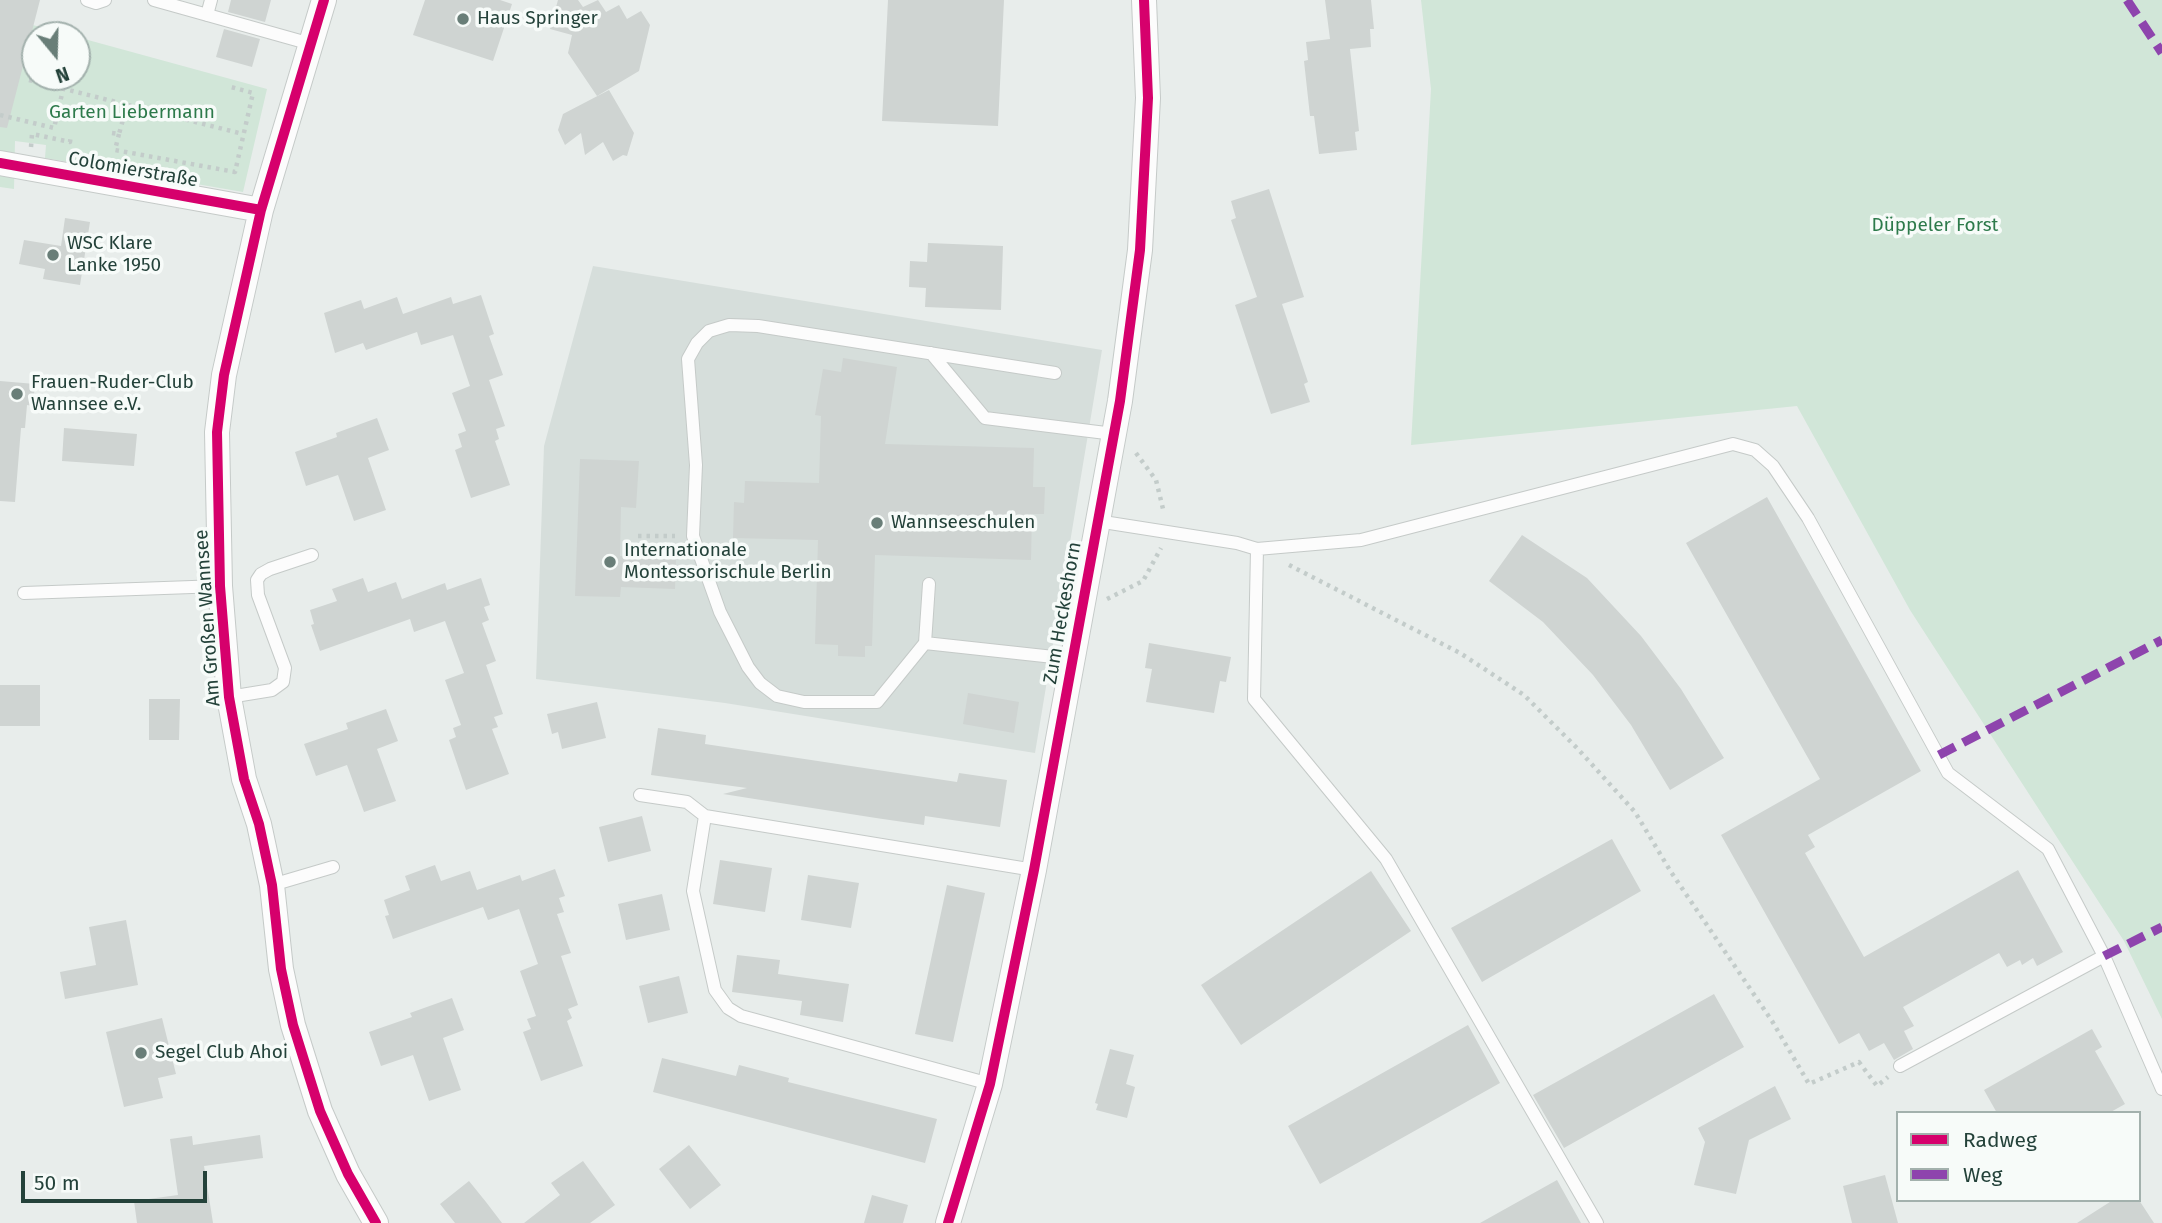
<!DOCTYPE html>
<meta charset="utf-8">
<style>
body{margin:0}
#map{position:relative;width:2162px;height:1223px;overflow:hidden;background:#e8edeb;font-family:"Fira Sans",sans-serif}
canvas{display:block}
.legend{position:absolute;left:1896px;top:1111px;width:245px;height:91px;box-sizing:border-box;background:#f7fbf9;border:2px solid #a3b1ad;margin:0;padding:9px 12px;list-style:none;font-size:21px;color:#24423a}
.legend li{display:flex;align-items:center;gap:14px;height:35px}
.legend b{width:35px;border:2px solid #a3b1ad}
.north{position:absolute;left:21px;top:21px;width:70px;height:70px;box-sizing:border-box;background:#f7fbf9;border:2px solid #a3b1ad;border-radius:50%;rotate:161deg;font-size:19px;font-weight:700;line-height:28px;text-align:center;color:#24423a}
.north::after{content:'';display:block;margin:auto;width:24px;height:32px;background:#697e78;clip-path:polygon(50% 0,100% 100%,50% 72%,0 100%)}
.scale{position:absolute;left:21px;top:1171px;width:186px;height:32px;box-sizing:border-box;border:4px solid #24423a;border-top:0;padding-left:9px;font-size:21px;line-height:24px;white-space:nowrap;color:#24423a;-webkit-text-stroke:5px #f7fbf9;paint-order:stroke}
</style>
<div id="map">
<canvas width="2162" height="1223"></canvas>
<ul class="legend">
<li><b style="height:9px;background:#d6006c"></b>Radweg</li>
<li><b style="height:9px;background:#8e44ad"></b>Weg</li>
</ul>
<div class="north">N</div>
<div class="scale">50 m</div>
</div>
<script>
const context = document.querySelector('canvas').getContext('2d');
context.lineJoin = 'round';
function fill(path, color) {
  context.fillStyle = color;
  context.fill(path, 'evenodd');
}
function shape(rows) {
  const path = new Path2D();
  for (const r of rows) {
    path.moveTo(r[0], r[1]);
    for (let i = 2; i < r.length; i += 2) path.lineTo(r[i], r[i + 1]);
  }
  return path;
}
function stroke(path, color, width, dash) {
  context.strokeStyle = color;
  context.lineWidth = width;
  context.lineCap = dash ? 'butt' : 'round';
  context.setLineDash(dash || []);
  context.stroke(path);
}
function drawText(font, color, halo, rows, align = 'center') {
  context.font = font + ' "Fira Sans",sans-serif';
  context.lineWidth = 7;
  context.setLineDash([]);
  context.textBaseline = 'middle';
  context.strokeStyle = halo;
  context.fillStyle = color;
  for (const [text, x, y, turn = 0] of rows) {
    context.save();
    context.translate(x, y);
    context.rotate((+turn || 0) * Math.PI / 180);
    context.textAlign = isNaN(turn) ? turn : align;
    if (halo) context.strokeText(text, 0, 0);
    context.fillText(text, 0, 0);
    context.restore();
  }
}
const built = shape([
 [593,266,1102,350,1035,753,725,703,536,679,544,446]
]);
const green = shape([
 [1421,0,2162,0,2162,1019,2124,941,1910,610,1797,406,1411,445,1431,89],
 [0,16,69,35,35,35,35,77,77,77,77,37,267,89,243,192,45,158,46,145,15,141,14,189,0,187]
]);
const building = shape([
 [0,0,40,0,7,128,0,127],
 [231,0,271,0,265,22,228,12],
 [425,0,500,0,512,4,493,61,413,35],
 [558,0,578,0,583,7,598,0,606,12,619,5,627,19,641,11,650,25,639,71,597,96,568,53,572,35,550,29],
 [888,0,1004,0,998,126,882,121],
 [1325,0,1371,0,1374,29,1370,29,1371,47,1350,49,1359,131,1355,132,1357,150,1319,154,1314,116,1310,116,1304,61,1308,60,1306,42,1330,39],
 [224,29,260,39,252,67,216,57],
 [609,90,634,133,627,156,623,155,613,161,603,142,585,155,581,133,565,145,558,130,563,114],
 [1269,189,1304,297,1282,304,1308,382,1304,384,1310,402,1271,414,1235,305,1257,297,1231,220,1236,218,1231,201],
 [65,218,90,222,80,285,43,279,45,269,19,264,24,240,61,246],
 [928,243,1003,246,1001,310,925,307,926,288,909,287,910,261,927,262],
 [481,295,494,334,489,336,503,375,489,380,505,426,496,429,499,439,495,441,510,485,471,498,455,450,462,447,458,434,466,431,452,393,470,386,453,335,421,345,417,332,366,350,363,343,335,353,324,313,361,300,364,309,397,297,403,314,451,297,453,304],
 [843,358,897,367,885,444,1034,448,1033,487,1045,487,1044,514,1032,514,1031,560,875,555,872,646,865,646,865,657,838,656,838,645,815,644,818,540,733,538,734,502,744,503,745,481,819,483,821,416,815,415,823,369,841,372],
 [0,381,35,384,33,406,27,405,25,428,21,428,15,502,0,501],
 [377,418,389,450,368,458,386,510,354,521,338,475,306,486,295,452,337,437,336,433],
 [64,428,137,434,134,466,62,461],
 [580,459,639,461,636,508,621,507,620,556,676,559,675,589,621,587,620,597,575,596],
 [1767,497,1921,771,1808,835,1815,847,1805,853,1864,957,2018,870,2063,952,2037,966,2033,958,2022,965,2020,960,2007,967,1999,953,1903,1007,1914,1026,1904,1031,1913,1049,1894,1060,1884,1043,1869,1051,1859,1033,1839,1044,1721,835,1820,779,1686,543],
 [1522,535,1587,578,1641,636,1681,689,1724,758,1670,790,1631,725,1593,675,1543,622,1489,581],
 [363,578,368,592,396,582,402,599,445,583,447,590,481,578,490,605,484,607,489,620,482,623,496,661,486,665,503,714,494,717,498,727,492,729,509,774,466,790,449,740,456,737,453,728,461,725,445,680,464,673,445,621,414,632,410,619,320,651,311,625,314,624,310,610,337,601,332,589],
 [1149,643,1231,657,1226,682,1220,681,1214,713,1146,702,1152,669,1145,668],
 [0,685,40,685,40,726,0,726],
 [968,693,1019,702,1014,733,963,724],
 [149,699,180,699,179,740,149,740],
 [597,702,606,738,562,749,558,732,552,734,547,714],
 [386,709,398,741,377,749,396,801,364,812,347,765,316,776,304,744,348,729,346,723],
 [658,728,706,735,705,744,957,782,959,773,1007,780,1000,827,925,816,924,825,876,818,723,794,747,788,651,775],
 [642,816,651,851,608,862,599,827],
 [1612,839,1641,891,1482,982,1451,928],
 [720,860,772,868,765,912,713,904],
 [435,865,441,881,470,871,477,890,520,875,522,881,555,869,565,896,559,898,564,912,557,914,571,953,561,956,578,1005,568,1009,572,1018,567,1021,583,1066,541,1081,523,1032,531,1029,527,1019,536,1016,520,971,538,964,519,909,488,920,483,907,393,939,385,916,389,915,384,900,410,890,405,876],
 [1371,871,1411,931,1241,1045,1201,985],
 [808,875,859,883,851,928,801,920],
 [947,885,985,893,953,1042,915,1034],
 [662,894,670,930,626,940,618,904],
 [126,920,138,985,65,999,60,972,96,965,89,927],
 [737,955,780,960,778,974,849,984,843,1022,800,1015,802,1001,732,992],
 [679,976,688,1013,648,1023,639,986],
 [1714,994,1744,1047,1564,1148,1533,1095],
 [452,998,464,1030,443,1038,461,1090,429,1101,413,1055,381,1066,369,1032,412,1017,410,1013],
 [162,1018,176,1074,158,1078,163,1098,124,1107,106,1032],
 [1468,1025,1500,1083,1320,1184,1288,1126],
 [2092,1029,2102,1047,2095,1051,2125,1104,2109,1113,1997,1113,1984,1090],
 [1110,1049,1134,1055,1126,1084,1135,1087,1127,1118,1096,1110,1098,1104,1095,1103],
 [662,1058,736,1076,739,1065,789,1078,788,1082,937,1119,925,1163,653,1092],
 [1775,1086,1791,1119,1749,1140,1736,1194,1694,1185,1705,1142,1698,1128],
 [260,1135,263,1158,204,1166,213,1223,137,1223,134,1201,178,1195,170,1139,192,1136,193,1145],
 [689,1145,721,1185,690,1209,659,1169],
 [583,1161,615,1205,590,1223,524,1223,560,1195,551,1183],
 [1885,1175,1898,1223,1852,1223,1843,1186],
 [1557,1180,1581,1223,1480,1223],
 [469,1181,486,1202,502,1223,455,1223,440,1204],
 [872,1195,908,1205,903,1223,864,1223],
 [2113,1200,2139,1200,2154,1223,2077,1223]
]);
const path = shape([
 [41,34,44,35],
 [29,80,243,134],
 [0,115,54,128,66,77],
 [112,133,119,134,127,105],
 [119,134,115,150,235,172,253,93,231,87],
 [31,147,32,134,70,142,71,135],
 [1136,453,1156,480,1164,513],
 [638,536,675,536],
 [1289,565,1460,653,1524,695,1577,748,1635,812,1671,872,1772,1021,1809,1084,1859,1062,1877,1086,1888,1077],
 [1107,599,1143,581,1161,548]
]);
const service = shape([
 [87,0,96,3,105,0],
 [154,0,311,44],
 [207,15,211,0],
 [931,353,985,418,1114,434],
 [1097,521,1237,543,1257,549],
 [929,584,925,643,1072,659],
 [24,593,220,586],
 [925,643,877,702,804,702,777,696,760,683,748,667,720,612,693,536,696,465,688,359,697,343,709,331,729,325,758,326,1055,373],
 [229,697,272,690,283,682,285,668,258,595,257,580,261,574,270,569,312,555],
 [640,795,687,802,705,816,1034,870],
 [705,816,693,891,715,990,728,1008,741,1016,990,1084],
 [272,885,333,867],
 [2104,956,2162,1089],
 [1597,1223,1386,859,1254,699,1257,549,1361,540,1733,444,1755,450,1773,466,1808,518,1948,773,2048,849,2104,956,1900,1066]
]);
const minor = shape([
 [324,0,261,210,224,375,217,432,220,586,229,697,244,779,259,824,272,885,281,969,293,1025,320,1111,348,1174,376,1223],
 [0,163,261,210],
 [948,1223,990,1084,1034,870,1120,401,1140,250,1148,98,1144,0]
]);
const quiet = shape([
 [2127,0,2162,53],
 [1939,755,2162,640],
 [2104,956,2162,927]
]);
const cycleway = shape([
 [324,0,261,210,224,375,217,432,220,586,229,697,244,779,259,824,272,885,281,969,293,1025,320,1111,348,1174,376,1223],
 [0,163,261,210],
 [948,1223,990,1084,1034,870,1120,401,1140,250,1148,98,1144,0]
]);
const markers = [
 [463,19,7,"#697e78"],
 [53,255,7,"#697e78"],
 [17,394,7,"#697e78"],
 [877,523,7,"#697e78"],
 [610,562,7,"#697e78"],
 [141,1053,7,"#697e78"]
];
const poiNames = [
 ["Haus Springer",477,19],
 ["WSC Klare",67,244],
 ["Lanke 1950",67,266],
 ["Frauen-Ruder-Club",31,383],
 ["Wannsee e.V.",31,405],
 ["Wannseeschulen",891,523],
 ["Internationale",624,551],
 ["Montessorischule Berlin",624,573],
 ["Segel Club Ahoi",155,1053]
];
const parkNames = [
 ["Garten Liebermann",132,113],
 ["Düppeler Forst",1935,226]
];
const streetNames = [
 ["Colomierstraße",133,170,10],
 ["Zum Heckeshorn",1063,613,-80],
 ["Am Großen Wannsee",208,618,-94]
];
fill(built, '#d6dedb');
fill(green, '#d1e6d8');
fill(building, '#cfd4d2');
stroke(service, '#c5cac8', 14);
stroke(minor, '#c5cac8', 26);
stroke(path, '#c3ccca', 4.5, [3.5, 5]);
stroke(service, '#fcfcfc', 12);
stroke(minor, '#fcfcfc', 24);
stroke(quiet, '#8e44ad', 9, [18, 9]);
stroke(cycleway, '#d6006c', 10);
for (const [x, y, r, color] of markers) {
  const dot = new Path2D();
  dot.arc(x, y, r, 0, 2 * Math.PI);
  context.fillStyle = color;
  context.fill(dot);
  stroke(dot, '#f7fbf9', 2.5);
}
drawText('19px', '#24423a', '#f7fbf9', poiNames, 'left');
drawText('19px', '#2d7a4b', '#f7fbf9', parkNames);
drawText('19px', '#24423a', '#f7fbf9', streetNames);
</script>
